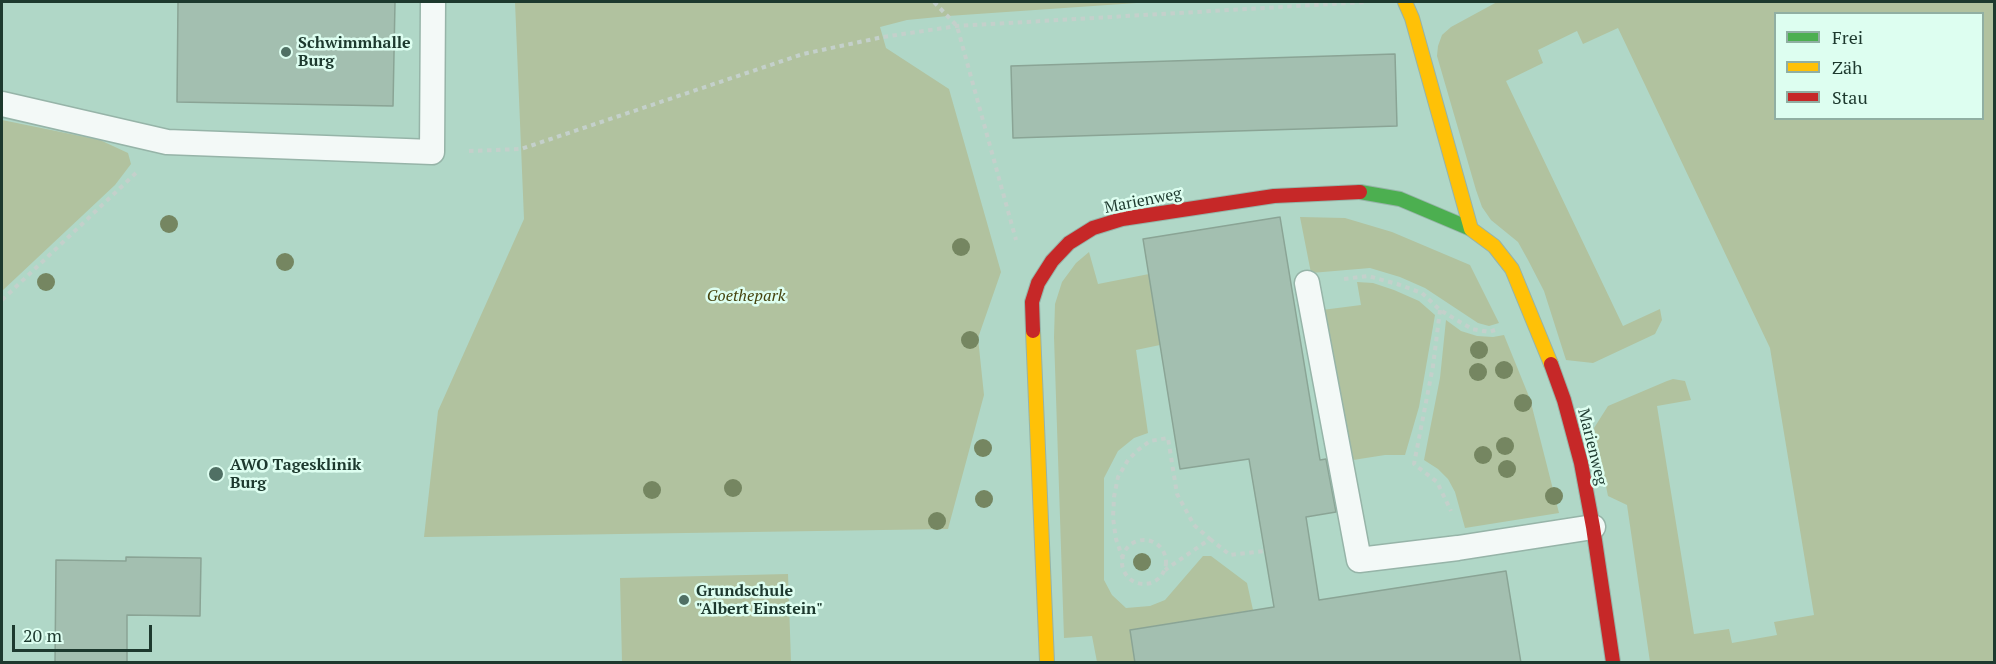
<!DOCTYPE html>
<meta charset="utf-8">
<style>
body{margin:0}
#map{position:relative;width:1996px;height:664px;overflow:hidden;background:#b0d7c7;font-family:"PT Serif",serif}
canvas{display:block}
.frame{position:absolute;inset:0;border:3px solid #1d392e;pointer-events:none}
.legend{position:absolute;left:1774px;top:12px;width:210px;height:108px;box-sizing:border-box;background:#ddfef0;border:2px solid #90afa2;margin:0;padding:8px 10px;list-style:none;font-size:18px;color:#1d392e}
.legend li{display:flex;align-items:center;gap:12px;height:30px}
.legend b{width:30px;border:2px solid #90afa2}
.scale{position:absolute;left:12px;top:625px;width:140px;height:27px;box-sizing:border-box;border:3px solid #1d392e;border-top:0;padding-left:8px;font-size:18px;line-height:21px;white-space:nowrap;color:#1d392e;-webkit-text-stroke:4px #ddfef0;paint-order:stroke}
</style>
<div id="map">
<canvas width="1996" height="664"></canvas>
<div class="frame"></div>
<ul class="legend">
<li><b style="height:8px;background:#4caf50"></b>Frei</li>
<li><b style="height:8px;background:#ffc107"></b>Zäh</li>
<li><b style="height:8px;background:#c62828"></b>Stau</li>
</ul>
<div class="scale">20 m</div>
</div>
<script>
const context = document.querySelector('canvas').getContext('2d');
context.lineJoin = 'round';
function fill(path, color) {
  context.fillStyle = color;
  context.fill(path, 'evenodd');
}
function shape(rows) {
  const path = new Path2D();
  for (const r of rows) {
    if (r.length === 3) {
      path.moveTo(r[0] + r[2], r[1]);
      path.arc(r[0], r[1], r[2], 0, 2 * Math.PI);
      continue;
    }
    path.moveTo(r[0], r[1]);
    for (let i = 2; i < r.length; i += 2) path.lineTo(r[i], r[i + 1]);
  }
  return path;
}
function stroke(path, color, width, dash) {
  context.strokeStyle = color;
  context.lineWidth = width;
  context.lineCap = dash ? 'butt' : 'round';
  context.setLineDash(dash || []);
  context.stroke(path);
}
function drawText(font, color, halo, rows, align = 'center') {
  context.font = font + ' "PT Serif",serif';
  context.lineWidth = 5;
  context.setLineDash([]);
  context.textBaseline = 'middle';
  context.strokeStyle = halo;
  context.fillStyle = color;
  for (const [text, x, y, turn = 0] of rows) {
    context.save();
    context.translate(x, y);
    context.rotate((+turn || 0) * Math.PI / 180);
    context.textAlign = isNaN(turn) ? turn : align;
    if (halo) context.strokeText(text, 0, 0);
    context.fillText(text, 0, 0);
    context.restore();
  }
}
const green = shape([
 [515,2,1151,2,948,16,907,20,880,27,886,48,949,89,1001,272,978,338,984,395,948,529,424,537,438,411,524,219],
 [1497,2,1994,2,1994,662,1650,662,1627,505,1608,496,1594,428,1608,406,1667,381,1673,379,1685,381,1691,400,1657,406,1694,634,1729,629,1732,643,1777,635,1774,622,1814,615,1770,348,1618,28,1583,44,1577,31,1538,50,1543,63,1506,81,1623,326,1660,309,1662,320,1655,334,1593,363,1566,360,1544,291,1528,260,1518,242,1491,220,1482,207,1476,190,1437,56,1438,46,1442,35,1451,27],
 [1776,14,1982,14,1982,118,1776,118],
 [2,120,100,140,128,153,131,164,115,185,2,291],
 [1300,217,1345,218,1392,232,1470,265,1499,323,1489,326,1478,323,1425,288,1400,277,1370,268,1311,273],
 [1089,252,1098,284,1149,274,1160,345,1136,350,1148,433,1134,438,1118,451,1104,478,1104,580,1112,595,1126,608,1150,606,1165,600,1203,556,1211,556,1247,583,1253,610,1130,630,1135,662,1097,662,1092,636,1064,638,1054,337,1055,304,1062,282,1076,263],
 [1357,282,1373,283,1394,290,1419,301,1435,315,1419,407,1405,455,1385,455,1353,460,1322,310,1361,305],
 [1446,320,1461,331,1477,336,1493,337,1504,335,1530,399,1559,513,1465,528,1455,492,1448,479,1438,469,1424,460,1440,378],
 [788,574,791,662,622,662,620,578]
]);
const building = shape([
 [178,2,395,2,393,106,177,102,178,2],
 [1395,54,1397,126,1013,138,1011,66,1395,54],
 [1280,217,1320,460,1326,459,1336,512,1306,517,1319,600,1506,571,1521,663,1135,663,1130,630,1274,607,1249,459,1180,469,1143,239,1280,217],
 [126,557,201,558,200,616,127,615,127,663,55,663,56,560,126,561,126,557]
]);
const path = shape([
 [934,2,957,26,1016,240],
 [469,151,521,149,803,54,883,37,957,26,1366,2],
 [1344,279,1368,276,1397,284,1422,293,1440,310,1472,329,1489,332,1495,330],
 [2,300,137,172],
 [1440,310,1433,366,1414,464,1437,482,1451,511],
 [1210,539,1230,555,1265,551],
 [1144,562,22],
 [1123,559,1116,539,1113,518,1114,497,1118,477,1128,460,1138,450,1150,441,1168,438,1177,494,1194,525,1210,539,1165,570]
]);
const lane = shape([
 [2,104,167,142,432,152,433,2],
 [1307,283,1359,560,1458,548,1593,527]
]);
const fast = shape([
 [1360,192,1400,199,1471,229]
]);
const slow = shape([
 [1405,2,1412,18,1471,229,1494,246,1512,269,1551,364],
 [1033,331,1047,662]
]);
const jam = shape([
 [1033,331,1032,302,1038,283,1052,261,1069,243,1093,228,1122,219,1274,196,1360,192],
 [1551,364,1564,400,1581,463,1593,527,1613,662]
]);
const trees = [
 [169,224],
 [961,247],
 [285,262],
 [46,282],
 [970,340],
 [1479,350],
 [1504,370],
 [1478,372],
 [1523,403],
 [1505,446],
 [983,448],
 [1483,455],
 [1507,469],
 [733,488],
 [652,490],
 [1554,496],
 [984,499],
 [937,521],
 [1142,562]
];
const markers = [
 [286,52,6,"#507064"],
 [216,474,8,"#507064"],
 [684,600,6,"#507064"]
];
const poiNames = [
 ["Schwimmhalle",298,43],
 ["Burg",298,61],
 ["AWO Tagesklinik",230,465],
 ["Burg",230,483],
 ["Grundschule",696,591],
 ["\"Albert Einstein\"",696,609]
];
const streetNames = [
 ["Marienweg",1143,201,-11],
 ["Marienweg",1592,447,76]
];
const parkNames = [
 ["Goethepark",746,296]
];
fill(green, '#b1c29f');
fill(building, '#a3bfb0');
stroke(building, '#8aa495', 1.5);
stroke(lane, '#96b4a8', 27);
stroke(fast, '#96b4a8', 16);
stroke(slow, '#96b4a8', 16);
stroke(jam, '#96b4a8', 16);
stroke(path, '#c4d0cb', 4, [4.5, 4.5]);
stroke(lane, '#f3f9f7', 24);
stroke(fast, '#4caf50', 14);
stroke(slow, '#ffc107', 14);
stroke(jam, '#c62828', 14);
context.fillStyle = '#758661';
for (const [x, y] of trees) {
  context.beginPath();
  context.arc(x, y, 9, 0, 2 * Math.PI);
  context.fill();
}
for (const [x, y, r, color] of markers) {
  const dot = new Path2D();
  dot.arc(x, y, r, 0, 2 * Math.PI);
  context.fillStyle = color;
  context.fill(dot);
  stroke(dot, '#ddfef0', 2);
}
drawText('bold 16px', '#1d392e', '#ddfef0', poiNames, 'left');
drawText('16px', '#1d392e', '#ddfef0', streetNames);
drawText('italic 16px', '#45430d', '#ddfef0', parkNames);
</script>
